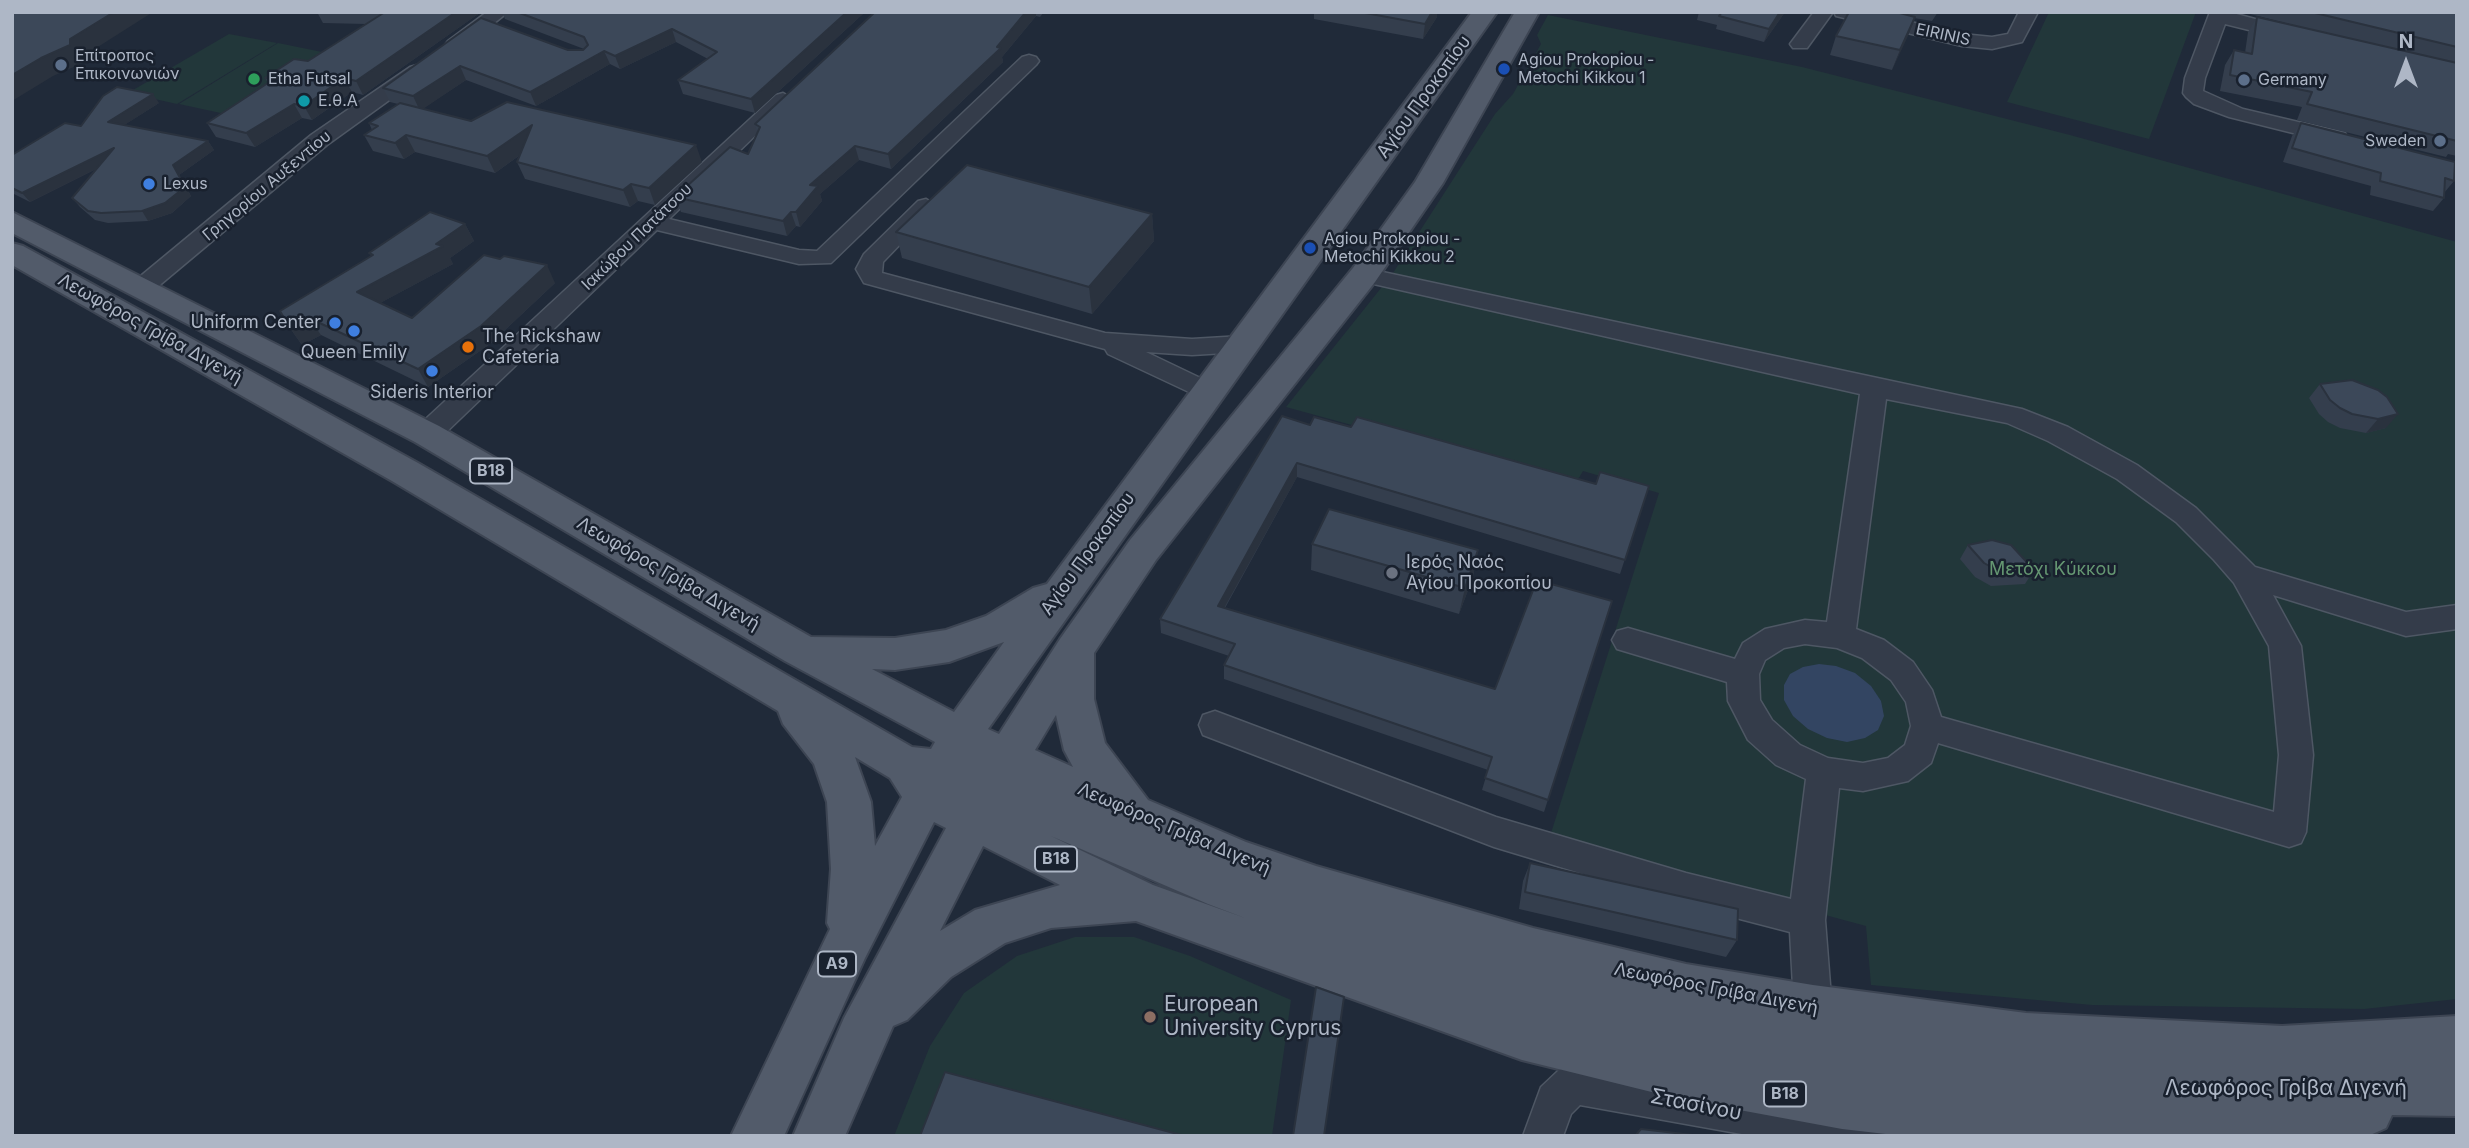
<!DOCTYPE html>
<meta charset="utf-8">
<style>
body{margin:0}
#map{position:relative;width:2469px;height:1148px;overflow:hidden;background:#202a39;font-family:Inter,sans-serif}
canvas{display:block}
.frame{position:absolute;inset:0;border:14px solid #aeb7c6;pointer-events:none}
.north{position:absolute;left:2371px;top:28px;width:70px;height:70px;-webkit-text-stroke:5px #19212e;paint-order:stroke;rotate:0deg;font-size:19px;font-weight:700;line-height:28px;text-align:center;color:#aeb7c6}
.north::after{content:'';display:block;margin:auto;width:24px;height:32px;background:#aeb7c6;clip-path:polygon(50% 0,100% 100%,50% 72%,0 100%)}
</style>
<div id="map">
<canvas width="2469" height="1148"></canvas>
<div class="frame"></div>
<div class="north">N</div>
</div>
<script>
const context = document.querySelector('canvas').getContext('2d');
context.lineJoin = 'round';
function fill(path, color) {
  context.fillStyle = color;
  context.fill(path, 'evenodd');
}
function shape(rows) {
  const path = new Path2D();
  for (const r of rows) {
    path.moveTo(r[0], r[1]);
    for (let i = 2; i < r.length; i += 2) path.lineTo(r[i], r[i + 1]);
  }
  return path;
}
function stroke(path, color, width, dash) {
  context.strokeStyle = color;
  context.lineWidth = width;
  context.lineCap = dash ? 'butt' : 'round';
  context.setLineDash(dash || []);
  context.stroke(path);
}
function drawText(font, color, halo, rows, align = 'center') {
  context.font = font + ' Inter,sans-serif';
  context.lineWidth = 5;
  context.setLineDash([]);
  context.textBaseline = 'middle';
  context.strokeStyle = halo;
  context.fillStyle = color;
  for (const [text, x, y, turn = 0] of rows) {
    context.save();
    context.translate(x, y);
    context.rotate((+turn || 0) * Math.PI / 180);
    context.textAlign = isNaN(turn) ? turn : align;
    if (halo) context.strokeText(text, 0, 0);
    context.fillText(text, 0, 0);
    context.restore();
  }
}
const green = shape([
 [2049,12,2196,12,2149,139,2007,102],
 [1548,15,1802,67,2070,135,2457,242,2457,999,2364,1009,2092,1005,1871,985,1866,926,1751,895,1551,833,1659,493,1583,471,1574,486,1286,407,1393,273,1495,114,1513,94,1541,44,1537,35],
 [229,34,277,43,177,104,128,93],
 [278,43,327,53,230,115,179,104],
 [1075,937,1134,937,1190,956,1291,1000,1272,1136,894,1136,930,1046,964,993,1017,956]
]);
const water = shape([
 [1819,664,1836,666,1855,673,1871,686,1881,701,1884,716,1878,730,1865,738,1847,742,1827,738,1808,729,1793,716,1784,700,1784,685,1790,674,1803,667]
]);
const minor = shape([
 [487,12,508,12,462,49,448,49,445,45,448,41,487,12],
 [1814,12,1833,12,1807,48,1793,48,1790,44,1814,12],
 [1834,12,1868,12,1962,34,1992,37,2008,34,2019,12,2038,12,2022,42,1992,49,1962,46,1836,16,1834,12],
 [2210,12,2229,12,2296,30,2299,34,2289,40,2225,24,2205,78,2203,91,2243,109,2345,133,2348,138,2345,143,2337,144,2229,117,2194,104,2186,97,2183,93,2185,78,2210,12],
 [1029,55,1036,57,1039,61,1036,65,831,263,799,264,657,230,437,441,427,443,417,441,413,434,417,427,776,95,783,93,793,99,669,219,799,250,817,251,1022,57,1029,55],
 [417,65,424,67,427,71,424,75,327,145,149,294,131,294,128,289,131,284,311,135,410,67,417,65],
 [926,199,937,206,883,262,882,273,1105,333,1192,339,1242,336,1251,338,1255,344,1251,350,1242,352,1192,355,1146,352,1215,385,1219,391,1215,397,1206,400,1108,354,1105,349,864,283,856,269,864,254,918,201,926,199],
 [1364,268,2022,409,2068,427,2137,465,2196,508,2255,567,2406,612,2457,605,2457,629,2406,636,2273,595,2301,646,2313,755,2306,832,2301,843,2289,847,1938,743,1931,763,1908,781,1863,791,1839,788,1825,920,1833,1023,1828,1036,1814,1042,1800,1036,1795,1023,1790,932,1686,905,1494,847,1203,735,1199,725,1203,715,1215,711,1496,817,1686,873,1791,899,1806,779,1776,765,1748,740,1728,701,1727,682,1617,649,1612,640,1617,631,1628,628,1735,659,1743,643,1765,629,1805,620,1827,622,1860,394,1356,280,1352,275,1356,270,1364,268],
 [1886,399,2007,423,2048,441,2117,479,2176,522,2214,560,2234,583,2269,646,2279,755,2274,812,1941,717,1932,690,1913,662,1884,640,1856,629,1886,399],
 [1805,644,1837,648,1862,658,1891,680,1906,702,1911,726,1905,745,1888,758,1863,763,1828,758,1800,745,1772,720,1760,700,1759,674,1765,660,1784,648,1805,644],
 [1573,1064,1868,1116,1882,1122,1888,1136,1753,1136,1580,1105,1571,1114,1563,1136,1523,1136,1541,1087,1559,1070,1573,1064]
]);
const major = shape([
 [1472,12,1497,12,988,729,999,734,1060,639,1130,540,1353,268,1415,182,1515,12,1539,12,1443,183,1375,282,1156,560,1094,653,1094,699,1105,743,1148,800,1246,842,1316,866,1533,928,1686,964,1813,985,2026,1013,2282,1026,2457,1016,2457,1116,2392,1115,2386,1128,2368,1136,1903,1136,1842,1129,1680,1099,1522,1060,1136,921,1051,928,1005,943,951,977,907,1020,893,1026,845,1136,793,1136,844,1018,946,828,934,822,865,958,784,1136,731,1136,830,929,827,923,831,869,827,802,814,764,783,724,778,711,392,481,12,265,12,243,23,246,418,463,912,747,931,749,935,742,785,661,415,442,12,233,12,212,439,426,811,637,895,638,946,630,986,616,1033,588,1047,584,1472,12],
 [1004,642,954,712,872,669,895,670,949,662,1004,642],
 [1056,715,1064,750,1073,767,1035,750,1056,715],
 [855,757,890,778,902,797,875,846,871,802,855,757],
 [1051,836,1208,904,1245,918,1153,885,1051,836],
 [983,846,1060,885,975,910,940,931,983,846]
]);
const wall = shape([
 [317,12,481,12,363,95,352,92,312,120,302,118,255,147,216,137,207,123,268,83,265,78,308,61,366,24,323,23],
 [502,12,865,12,755,113,683,94,678,80,708,59,676,42,620,69,610,64,536,106,466,80,422,109,471,121,702,162,655,205,638,201,630,207,525,179,517,162,520,155,495,173,415,152,404,159,373,151,364,135,372,130,369,123,398,104,390,102,383,88,481,18,568,50,583,50,584,49,505,19],
 [875,12,1044,12,1040,17,1036,16,1002,57,1003,62,891,169,859,160,820,194,822,201,800,227,796,226,787,236,681,212,675,197,748,154,757,133,755,124],
 [1314,12,1437,12,1437,17,1423,39,1314,19],
 [1699,12,1785,12,1764,42,1716,29,1717,25,1697,20],
 [1849,12,1938,12,1932,21,1914,18,1892,70,1830,55,1836,36],
 [2251,12,2457,12,2457,156,2448,154,2446,157,2297,120,2302,107,2220,91,2225,65,2234,50,2245,53,2248,32,2257,17,2321,32,2250,14],
 [159,103,124,125,208,141,214,150,179,175,191,196,172,213,148,221,108,223,95,220,80,207,72,198,96,169,30,202,12,193,12,155,81,126],
 [2301,123,2454,181,2444,193,2444,198,2433,211,2370,195,2371,186,2283,162,2292,136],
 [1152,214,1154,241,1092,314,902,258,896,232],
 [465,224,474,241,450,258,453,264,380,303,412,318,555,283,490,344,428,387,321,335,302,345,290,328,371,256,369,253],
 [2352,380,2386,428,2366,433,2340,428,2328,422,2319,414,2309,398,2320,384],
 [1310,425,1351,427,1596,484,1649,486,1620,574,1297,477,1225,608,1495,689,1612,601,1544,812,1482,790,1488,770,1224,679,1224,665,1229,656,1161,633,1160,619],
 [1312,544,1478,550,1473,577,1459,614,1311,570],
 [1968,545,2034,570,2025,584,1991,586,1975,577,1960,559],
 [1530,863,1737,940,1726,957,1519,909,1523,881]
]);
const shadedWall = shape([
 [114,12,153,12,82,57,83,63,53,76,12,101,12,75],
 [456,12,481,12,363,95,356,81],
 [847,12,865,12,755,113,751,99],
 [1026,12,1036,12,1036,16,1002,57,1003,62,891,169,888,154,997,47],
 [1432,12,1437,12,1437,17,1423,39,1425,24],
 [1780,12,1785,12,1764,42,1769,29],
 [1915,17,1908,36,1892,70,1900,50],
 [672,29,676,42,620,69,615,56],
 [604,51,610,64,536,106,530,92],
 [460,66,466,80,420,111,413,96],
 [344,78,352,92,312,120,304,106],
 [153,94,159,103,115,131,108,122],
 [294,104,302,118,255,147,246,133],
 [532,125,539,141,495,173,487,156],
 [406,135,415,152,404,159,395,143],
 [208,141,214,150,179,175,191,196,172,213,148,221,142,211,173,165],
 [696,145,702,162,655,205,649,188],
 [855,146,859,160,820,194,822,201,800,227,796,212,810,185],
 [114,148,120,157,30,202,22,193],
 [631,184,638,201,630,207,623,190],
 [791,212,796,226,787,236,783,221],
 [1152,214,1154,241,1092,314,1089,287],
 [465,224,474,241,450,258,453,264,367,310,357,292,436,244],
 [547,265,555,283,490,344,428,387,418,369],
 [309,318,321,335,302,345,290,328],
 [2398,414,2386,428,2366,433,2378,419],
 [1297,463,1297,477,1218,619,1218,606],
 [1478,550,1473,577,1459,614,1465,588]
]);
const building = shape([
 [12,12,114,12,70,39,70,45,41,58,12,75,12,12],
 [385,12,456,12,356,81,344,78,304,106,294,104,246,133,207,123,274,79,265,78,294,59,308,61,385,12],
 [517,12,847,12,751,99,678,80,717,52,672,29,615,56,604,51,530,92,460,66,413,96,383,88,481,18,568,50,583,50,588,45,584,37,517,12],
 [875,12,1026,12,997,47,1001,48,888,154,855,146,810,185,818,186,796,212,791,212,783,221,675,197,730,147,748,154,760,127,755,124,875,12],
 [1360,12,1432,12,1425,24,1360,12],
 [1722,12,1780,12,1769,29,1719,16,1722,12],
 [1849,12,1896,12,1915,17,1900,50,1836,36,1849,12],
 [2311,12,2457,12,2457,47,2311,12],
 [2257,17,2457,63,2457,141,2307,104,2312,92,2230,75,2234,50,2252,54,2257,17],
 [117,87,153,94,108,122,208,141,173,165,185,187,165,203,142,211,101,213,88,211,72,198,114,148,22,193,12,188,12,155,65,123,81,126,103,96,117,87],
 [507,102,696,145,649,188,631,184,623,190,517,162,532,125,487,156,406,135,395,143,364,135,378,126,369,123,400,103,471,121,507,102],
 [2301,123,2455,162,2454,181,2445,178,2444,198,2380,181,2381,173,2292,148,2301,123],
 [967,165,1152,214,1089,287,896,232,967,165],
 [430,212,465,224,436,244,443,246,357,292,412,318,484,255,500,259,504,256,547,265,481,326,418,369,309,318,290,328,280,311,373,255,369,253,430,212],
 [2352,380,2378,390,2387,397,2398,414,2378,419,2352,414,2340,408,2330,400,2320,384,2352,380],
 [1282,416,1310,425,1314,417,1351,427,1357,417,1596,484,1600,472,1649,486,1625,560,1297,463,1218,606,1495,689,1537,580,1612,601,1548,800,1485,778,1492,757,1224,665,1235,644,1160,619,1282,416],
 [1329,509,1478,550,1465,588,1312,544,1329,509],
 [1992,540,2011,545,2034,570,2000,572,1984,563,1968,545,1992,540],
 [1530,863,1738,909,1737,940,1525,892,1530,863],
 [1316,987,1344,997,1324,1136,1293,1136,1316,987],
 [945,1072,1185,1136,920,1136,945,1072],
 [1641,1129,1701,1136,1635,1136,1641,1129]
]);
const markers = [
 [61,65,7,"#5c6f8a"],
 [1504,69,7,"#1a4fb4"],
 [254,79,7,"#2e9e5b"],
 [2244,80,7,"#5c6f8a"],
 [304,101,7,"#0f9aa8"],
 [2440,141,7,"#5c6f8a"],
 [149,184,7,"#3f7fe0"],
 [1310,248,7,"#1a4fb4"],
 [335,323,7,"#3f7fe0"],
 [354,331,7,"#3f7fe0"],
 [468,347,7,"#e8710a"],
 [432,371,7,"#3f7fe0"],
 [1392,573,7,"#6b7280"],
 [1150,1017,7,"#8d6e63"]
];
const farStreetnames = [
 ["EIRINIS",1943,35,12],
 ["Γρηγορίου Αυξεντίου",267,186,-40],
 ["Ιακώβου Πατάτσου",637,237,-44]
];
const farPoinames = [
 ["Επίτροπος",75,56],
 ["Επικοινωνιών",75,74],
 ["Agiou Prokopiou -",1518,60],
 ["Metochi Kikkou 1",1518,78],
 ["Etha Futsal",268,79],
 ["Germany",2258,80],
 ["Ε.θ.Α",318,101],
 ["Sweden",2426,141,"right"],
 ["Lexus",163,184],
 ["Agiou Prokopiou -",1324,239],
 ["Metochi Kikkou 2",1324,257]
];
const shields = [
 [491,471,42],
 [1056,859,42],
 [837,964,38],
 [1785,1094,42]
];
const shieldNames = [
 ["B18",491,471],
 ["B18",1056,859],
 ["A9",837,964],
 ["B18",1785,1094]
];
const streetNames = [
 ["Αγίου Προκοπίου",1424,97,-54],
 ["Λεωφόρος Γρίβα Διγενή",150,329,29],
 ["Αγίου Προκοπίου",1088,554,-54],
 ["Λεωφόρος Γρίβα Διγενή",668,574,30],
 ["Λεωφόρος Γρίβα Διγενή",1174,829,23],
 ["Λεωφόρος Γρίβα Διγενή",1716,989,11]
];
const poiNames = [
 ["Uniform Center",321,323,"right"],
 ["The Rickshaw",482,337],
 ["Cafeteria",482,358],
 ["Queen Emily",354,353,"center"],
 ["Sideris Interior",432,393,"center"],
 ["Ιερός Ναός",1406,563],
 ["Αγίου Προκοπίου",1406,584]
];
const parkNames = [
 ["Μετόχι Κύκκου",2053,570]
];
const nearPoinames = [
 ["European",1164,1005],
 ["University Cyprus",1164,1029]
];
const nearStreetnames = [
 ["Λεωφόρος Γρίβα Διγενή",2286,1089],
 ["Στασίνου",1696,1105,11]
];
fill(green, '#22373a');
fill(water, '#334562');
stroke(minor, '#4e5764', 3);
stroke(major, '#3d4553', 4);
fill(minor, '#343c4a');
fill(major, '#525b6a');
fill(wall, '#343e4d');
fill(shadedWall, '#2a323e');
fill(building, '#3c4859');
stroke(building, '#2a323e', 2);
for (const [x, y, r, color] of markers) {
  const dot = new Path2D();
  dot.arc(x, y, r, 0, 2 * Math.PI);
  context.fillStyle = color;
  context.fill(dot);
  stroke(dot, '#19212e', 2.5);
}
drawText('16px', '#aeb7c6', '#19212e', farStreetnames);
drawText('16px', '#aeb7c6', '#19212e', farPoinames, 'left');
for (const [x, y, w] of shields) {
  const box = new Path2D();
  box.roundRect(x - w / 2, y - 12.5, w, 25, 5);
  context.fillStyle = '#19212e';
  context.fill(box);
  stroke(box, '#aeb7c6', 2);
}
drawText('bold 16px', '#aeb7c6', null, shieldNames);
drawText('18px', '#aeb7c6', '#19212e', streetNames);
drawText('18px', '#aeb7c6', '#19212e', poiNames, 'left');
drawText('18px', '#659772', '#19212e', parkNames);
drawText('21px', '#aeb7c6', '#19212e', nearPoinames, 'left');
drawText('21px', '#aeb7c6', '#19212e', nearStreetnames);
</script>
